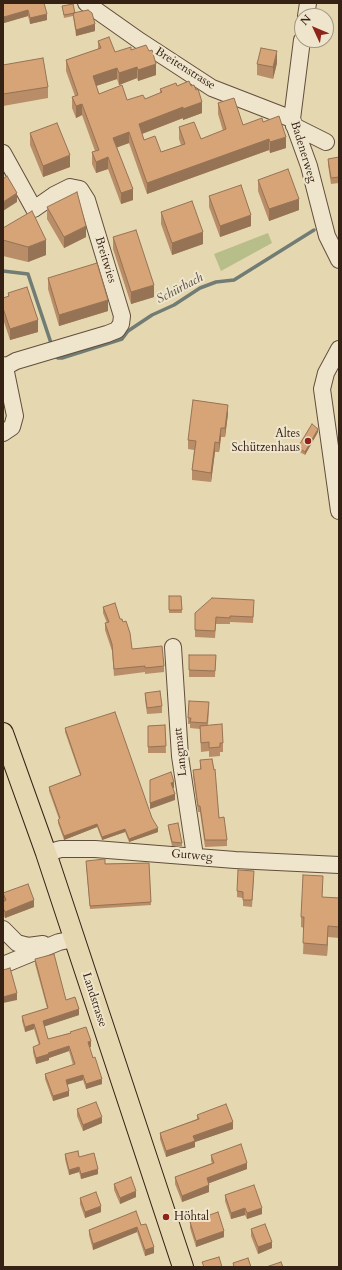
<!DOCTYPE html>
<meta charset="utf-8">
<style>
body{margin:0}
#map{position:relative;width:342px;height:1270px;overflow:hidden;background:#e5d7b0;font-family:Cardo,serif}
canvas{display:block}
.frame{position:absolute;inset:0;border:4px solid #362115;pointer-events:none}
.north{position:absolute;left:294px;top:8px;width:40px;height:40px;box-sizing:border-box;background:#eee5cc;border:1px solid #a49783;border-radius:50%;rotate:314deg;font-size:11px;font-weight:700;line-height:16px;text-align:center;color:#362115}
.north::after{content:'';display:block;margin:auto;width:14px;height:18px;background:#8f2418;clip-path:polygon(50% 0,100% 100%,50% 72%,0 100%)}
</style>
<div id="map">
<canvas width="342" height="1270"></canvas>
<div class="frame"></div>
<div class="north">N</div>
</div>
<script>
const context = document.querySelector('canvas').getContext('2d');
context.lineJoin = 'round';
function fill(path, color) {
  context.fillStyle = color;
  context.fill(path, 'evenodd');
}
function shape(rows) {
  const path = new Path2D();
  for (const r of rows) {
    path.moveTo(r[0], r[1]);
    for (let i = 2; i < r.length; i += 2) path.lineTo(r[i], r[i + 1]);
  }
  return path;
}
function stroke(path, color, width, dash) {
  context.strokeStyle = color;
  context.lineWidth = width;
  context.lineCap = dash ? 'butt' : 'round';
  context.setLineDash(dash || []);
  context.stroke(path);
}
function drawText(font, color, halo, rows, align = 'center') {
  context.font = font + ' Cardo,serif';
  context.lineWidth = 4;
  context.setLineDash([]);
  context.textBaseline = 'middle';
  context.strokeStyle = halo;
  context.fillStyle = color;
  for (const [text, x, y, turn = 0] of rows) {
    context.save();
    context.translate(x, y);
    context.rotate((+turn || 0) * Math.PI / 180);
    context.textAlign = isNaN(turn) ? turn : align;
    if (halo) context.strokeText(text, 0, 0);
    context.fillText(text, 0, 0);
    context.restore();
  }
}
const green = shape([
 [268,233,272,243,221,271,214,254]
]);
const stream = shape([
 [3,271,28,274,52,346],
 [55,356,58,358,62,358,122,339,128,331,152,315,174,305,200,288,216,282,234,280,314,230]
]);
const minor = shape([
 [86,3,140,41,212,88,292,119],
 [306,16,308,3],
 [302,40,292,119,309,166,327,236,339,260],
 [294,126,326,142],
 [3,153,34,209,54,195,70,187,80,189,87,200,122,316,121,324,117,330,107,334,16,361,5,367],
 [339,349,326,373,322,389,339,511],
 [3,365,5,367,15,416,12,427,3,433],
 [173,647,180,756,195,856],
 [46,853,61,849,95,849,235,860,339,865],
 [3,929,17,943,28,946,43,944],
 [3,965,59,942,74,939]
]);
const major = shape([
 [3,733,46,853,183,1267]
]);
const wall = shape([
 [3,3,44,3,47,20,30,24,28,16,4,23,3,20],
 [62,6,75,13,95,31,76,36,73,16,64,18],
 [98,41,115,52,131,50,156,75,138,81,137,78,119,85,117,79,96,86,99,94,127,100,145,99,160,93,160,89,177,86,202,113,183,120,183,118,142,134,144,140,161,152,181,145,179,139,179,127,201,139,223,131,218,114,218,103,243,125,263,122,286,148,270,153,269,150,147,194,129,143,117,147,133,200,121,204,108,169,96,173,92,164,92,152,95,151,82,115,76,118,72,108,72,97,75,96,66,71,66,60,98,49],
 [277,63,273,79,257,75,257,64],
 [3,65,48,87,48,98,3,106],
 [30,133,70,167,43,177,30,145],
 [339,157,339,187,339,183,331,184,328,165,328,159],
 [258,180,299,210,269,221,258,191],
 [209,196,251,226,220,237,209,207],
 [47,207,86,237,64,248,47,219],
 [161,212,203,244,172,255,161,224],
 [3,228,46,255,28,262,3,256],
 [113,237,154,297,131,304,113,249],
 [48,278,108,311,59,326,48,289],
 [8,293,38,332,10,340,3,319,3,298,8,297],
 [228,414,225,437,221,437,219,452,215,452,211,482,192,480,192,470,194,450,188,449,188,440],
 [318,432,305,455,298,451,298,447],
 [169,596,181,596,182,613,169,613],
 [254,606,253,623,230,622,230,624,216,624,215,638,195,637,195,613],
 [103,607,120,619,132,649,164,666,164,672,145,674,145,672,114,676,112,651,105,630,105,623,107,623,103,613],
 [189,655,216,655,215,677,189,677],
 [145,693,162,706,162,713,147,714,145,699],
 [209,709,208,726,223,743,223,752,220,752,220,756,209,757,209,751,201,752,200,729,190,728,190,724,188,724,188,718],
 [165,725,166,753,148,753,148,726],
 [65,728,152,818,158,832,129,842,125,832,102,840,97,827,64,840,58,823,58,820,59,819,49,791,49,787,80,775,65,732],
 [200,760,227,840,227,846,205,847,200,812,198,812,193,776,193,770,200,769],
 [168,825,182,843,182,846,172,846,168,828],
 [149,863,151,905,90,909,86,864],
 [254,877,252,907,243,906,243,898,237,897,237,891],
 [323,887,322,897,339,898,339,938,328,937,327,956,303,954,304,928,301,927,301,917],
 [3,893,34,907,5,918,3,914,3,902,4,901],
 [35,959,66,1000,79,1015,44,1026,48,1039,70,1033,70,1032,91,1047,89,1047,102,1084,86,1089,83,1080,67,1085,69,1096,53,1101,45,1079,45,1074,73,1065,69,1051,49,1058,49,1060,36,1064,33,1052,33,1047,39,1045,34,1029,25,1032,22,1021,22,1016,47,1008,35,964],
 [77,1109,102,1123,83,1131,77,1116],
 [197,1115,233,1129,195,1142,195,1147,166,1157,160,1139,160,1133,197,1119],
 [65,1154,79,1157,98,1174,81,1179,79,1172,69,1175,65,1159],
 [211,1155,247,1169,209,1183,209,1192,182,1202,175,1184,175,1177,212,1163,211,1161],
 [114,1184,136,1197,120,1204,114,1190],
 [225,1195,262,1214,247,1219,245,1215,231,1219,225,1201],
 [80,1198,101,1212,85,1218,80,1204],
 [190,1222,224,1237,196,1247,190,1228],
 [141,1225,154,1253,145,1256,137,1232,93,1250,89,1235,89,1230],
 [251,1229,272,1248,258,1254,251,1236]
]);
const shadedWall = shape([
 [28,10,28,16,4,23,4,17],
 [47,14,47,20,30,24,30,18],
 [95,24,95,31,76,36,76,30],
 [277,51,277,63,273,79,273,67],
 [156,64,156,75,138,81,138,70],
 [137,67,137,78,119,85,119,73],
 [117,68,117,79,93,87,93,76],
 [202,102,202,113,183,120,183,109],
 [82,104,82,115,76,118,76,106],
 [183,107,183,118,139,135,139,124],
 [129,132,129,143,113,149,113,138],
 [286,137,286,148,270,153,270,142],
 [269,139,269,150,147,194,147,183],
 [70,155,70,167,43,177,43,166],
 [108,157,108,169,96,173,96,162],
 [133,189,133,200,121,204,121,193],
 [17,193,17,202,3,211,3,202],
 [299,199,299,210,269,221,269,209],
 [251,215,251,226,220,237,220,226],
 [86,226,86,237,64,248,64,237],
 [203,232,203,244,172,255,172,243],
 [46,240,46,255,28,262,28,247],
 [154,285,154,297,131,304,131,292],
 [108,300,108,311,59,326,59,315],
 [38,320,38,332,10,340,10,329],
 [228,405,228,414,225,437,225,428],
 [221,428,221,437,219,452,219,443],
 [318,429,318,432,305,455,305,452],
 [215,442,215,452,211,482,211,473],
 [174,782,174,788,171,789,171,783],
 [175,794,175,800,150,809,150,803],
 [97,824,97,827,64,840,64,836],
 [158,828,158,832,129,842,129,839],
 [125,829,125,832,102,840,102,837],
 [34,900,34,907,5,918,5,912],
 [328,926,328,937,327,956,327,945],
 [17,993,17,1000,3,1003,3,997],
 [79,1009,79,1015,43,1027,43,1021],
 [34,1024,34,1029,25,1032,25,1027],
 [91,1041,91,1047,88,1048,88,1042],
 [69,1046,69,1051,49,1058,49,1060,36,1064,36,1058,48,1053],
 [83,1075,83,1080,66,1085,66,1080],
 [102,1079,102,1084,86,1089,86,1084],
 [69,1091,69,1096,53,1101,53,1096],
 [102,1117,102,1123,83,1131,83,1125],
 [233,1122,233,1129,195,1142,195,1147,166,1157,166,1151,193,1136],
 [247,1163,247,1169,207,1184,207,1178],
 [79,1167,79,1172,69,1175,69,1170],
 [98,1169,98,1174,81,1179,81,1174],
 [209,1185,209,1192,182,1202,182,1196],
 [136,1191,136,1197,120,1204,120,1198],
 [101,1206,101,1212,85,1218,85,1212],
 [245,1208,245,1215,231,1219,231,1213],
 [262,1208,262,1214,247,1219,247,1213],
 [137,1227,137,1232,93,1250,93,1244],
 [224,1231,224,1237,196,1247,196,1241],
 [272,1242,272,1248,258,1254,258,1247],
 [154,1247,154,1253,145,1256,145,1250]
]);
const building = shape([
 [3,3,44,3,47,14,30,18,28,10,4,17,3,14,3,3],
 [73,4,75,13,64,15,62,6,73,4],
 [88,10,92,13,95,24,76,30,73,13,88,10],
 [109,37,115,52,131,47,131,50,146,45,149,51,152,50,156,64,138,70,137,67,119,73,117,68,93,76,99,94,122,85,127,100,143,95,145,99,162,92,160,89,176,83,177,86,189,81,191,86,194,85,196,90,198,89,202,102,183,109,183,107,139,124,144,140,155,136,161,152,185,144,179,127,194,122,201,139,226,129,218,103,234,98,243,125,262,118,263,122,279,116,286,137,270,142,269,139,147,183,129,132,113,138,133,189,121,193,108,157,96,162,92,152,99,150,82,104,76,106,72,97,78,95,66,60,101,48,98,41,109,37],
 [261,48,277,51,273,67,257,64,261,48],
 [43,58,48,87,3,94,3,65,43,58],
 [57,123,70,155,43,166,30,133,57,123],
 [339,157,339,180,339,177,331,178,328,159,339,157],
 [288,169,299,199,269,209,258,180,288,169],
 [7,176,17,193,3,202,3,179,7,176],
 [241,185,251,215,220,226,209,196,241,185],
 [77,192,86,226,64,237,47,207,77,192],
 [192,201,203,232,172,243,161,212,192,201],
 [32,211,46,240,28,247,3,240,3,228,32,211],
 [136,230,154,285,131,292,113,237,136,230],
 [97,263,108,300,59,315,48,278,97,263],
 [27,287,38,320,10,329,3,308,3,298,9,296,8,293,27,287],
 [193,400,228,405,225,428,221,428,219,443,215,442,211,473,192,470,196,441,188,440,193,400],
 [312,424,318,429,305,452,298,447,312,424],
 [169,596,181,596,182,610,169,610,169,596],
 [212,598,254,600,253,617,230,616,230,618,216,617,215,631,195,630,195,613,212,598],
 [115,603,120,619,122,619,123,622,126,621,130,633,132,649,162,646,164,666,145,668,145,666,114,669,112,644,105,623,109,622,103,607,115,603],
 [189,655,216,655,215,671,189,670,189,655],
 [160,691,162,706,147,708,145,693,160,691],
 [189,701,209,702,207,723,190,722,191,718,188,718,189,701],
 [115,712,152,818,158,828,129,839,125,829,102,837,97,824,64,836,58,820,60,818,49,787,81,775,65,728,115,712],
 [222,724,223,743,220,743,220,747,209,748,209,742,201,743,200,726,222,724],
 [165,725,166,746,148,747,148,726,165,725],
 [212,759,214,770,215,769,219,818,224,817,227,840,205,840,200,806,198,806,193,770,201,769,200,760,212,759],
 [171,772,174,782,171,783,175,794,150,803,150,780,171,772],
 [178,823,182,843,172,842,168,825,178,823],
 [105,859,105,864,149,863,151,902,90,906,86,861,105,859],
 [238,870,254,871,252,900,243,900,243,892,237,891,238,870],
 [303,875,323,876,322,897,339,898,339,927,328,926,327,945,303,943,304,917,301,917,303,875],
 [28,884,34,900,5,912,3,908,3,902,6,900,3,893,28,884],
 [54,954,66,1000,75,997,79,1009,43,1021,48,1039,71,1033,70,1032,86,1027,91,1041,88,1042,93,1058,95,1057,102,1079,86,1084,83,1075,66,1080,69,1091,53,1096,45,1074,75,1064,69,1046,48,1053,49,1054,36,1058,33,1047,40,1044,34,1024,25,1027,22,1016,48,1008,35,959,54,954],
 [10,968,17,993,3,997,3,970,10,968],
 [96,1102,102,1117,83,1125,77,1109,96,1102],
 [226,1104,233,1122,193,1136,195,1141,166,1151,160,1133,199,1119,197,1115,226,1104],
 [241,1144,247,1163,207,1178,209,1185,182,1196,175,1177,214,1163,211,1155,241,1144],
 [78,1151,79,1157,94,1153,98,1169,81,1174,79,1167,69,1170,65,1154,78,1151],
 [131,1177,136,1191,120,1198,114,1184,131,1177],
 [254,1185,262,1208,247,1213,245,1208,231,1213,225,1195,254,1185],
 [96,1192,101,1206,85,1212,80,1198,96,1192],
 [136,1211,141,1225,146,1224,154,1247,145,1250,137,1227,93,1244,89,1230,136,1211],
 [218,1212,224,1231,196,1241,190,1222,218,1212],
 [265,1224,272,1242,258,1247,251,1229,265,1224],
 [219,1257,222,1267,204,1267,202,1262,219,1257],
 [248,1258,251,1267,234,1267,233,1263,248,1258],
 [281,1262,283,1267,266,1267,281,1262]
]);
const markers = [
 [308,441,4,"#8f2418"],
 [166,1217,4,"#8f2418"]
];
const streetNames = [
 ["Breitenstrasse",185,69,32],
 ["Badenerweg",303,152,73],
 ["Breitwies",105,260,73],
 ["Langmatt",181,752,-96],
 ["Gutweg",192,856,5],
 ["Landstrasse",94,1000,72]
];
const poiNames = [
 ["Altes",300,434],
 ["Schützenhaus",300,448],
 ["Höhtal",174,1217,"left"]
];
const waterNames = [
 ["Schürbach",180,289,-28]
];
fill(green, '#b7be8a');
stroke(stream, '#717c74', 3.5);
stroke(minor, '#624e3c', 18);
stroke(major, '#362115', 22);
stroke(minor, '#eee5cc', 16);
stroke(major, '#e5d7b0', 20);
fill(wall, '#b98d67');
fill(shadedWall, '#967354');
fill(building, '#d7a478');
stroke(building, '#967354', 1);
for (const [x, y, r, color] of markers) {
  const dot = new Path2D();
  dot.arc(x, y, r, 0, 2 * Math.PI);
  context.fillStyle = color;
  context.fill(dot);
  stroke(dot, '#eee5cc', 1.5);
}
drawText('12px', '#362115', '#eee5cc', streetNames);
drawText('12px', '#362115', '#eee5cc', poiNames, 'right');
drawText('italic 13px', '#534e44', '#eee5cc', waterNames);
</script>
